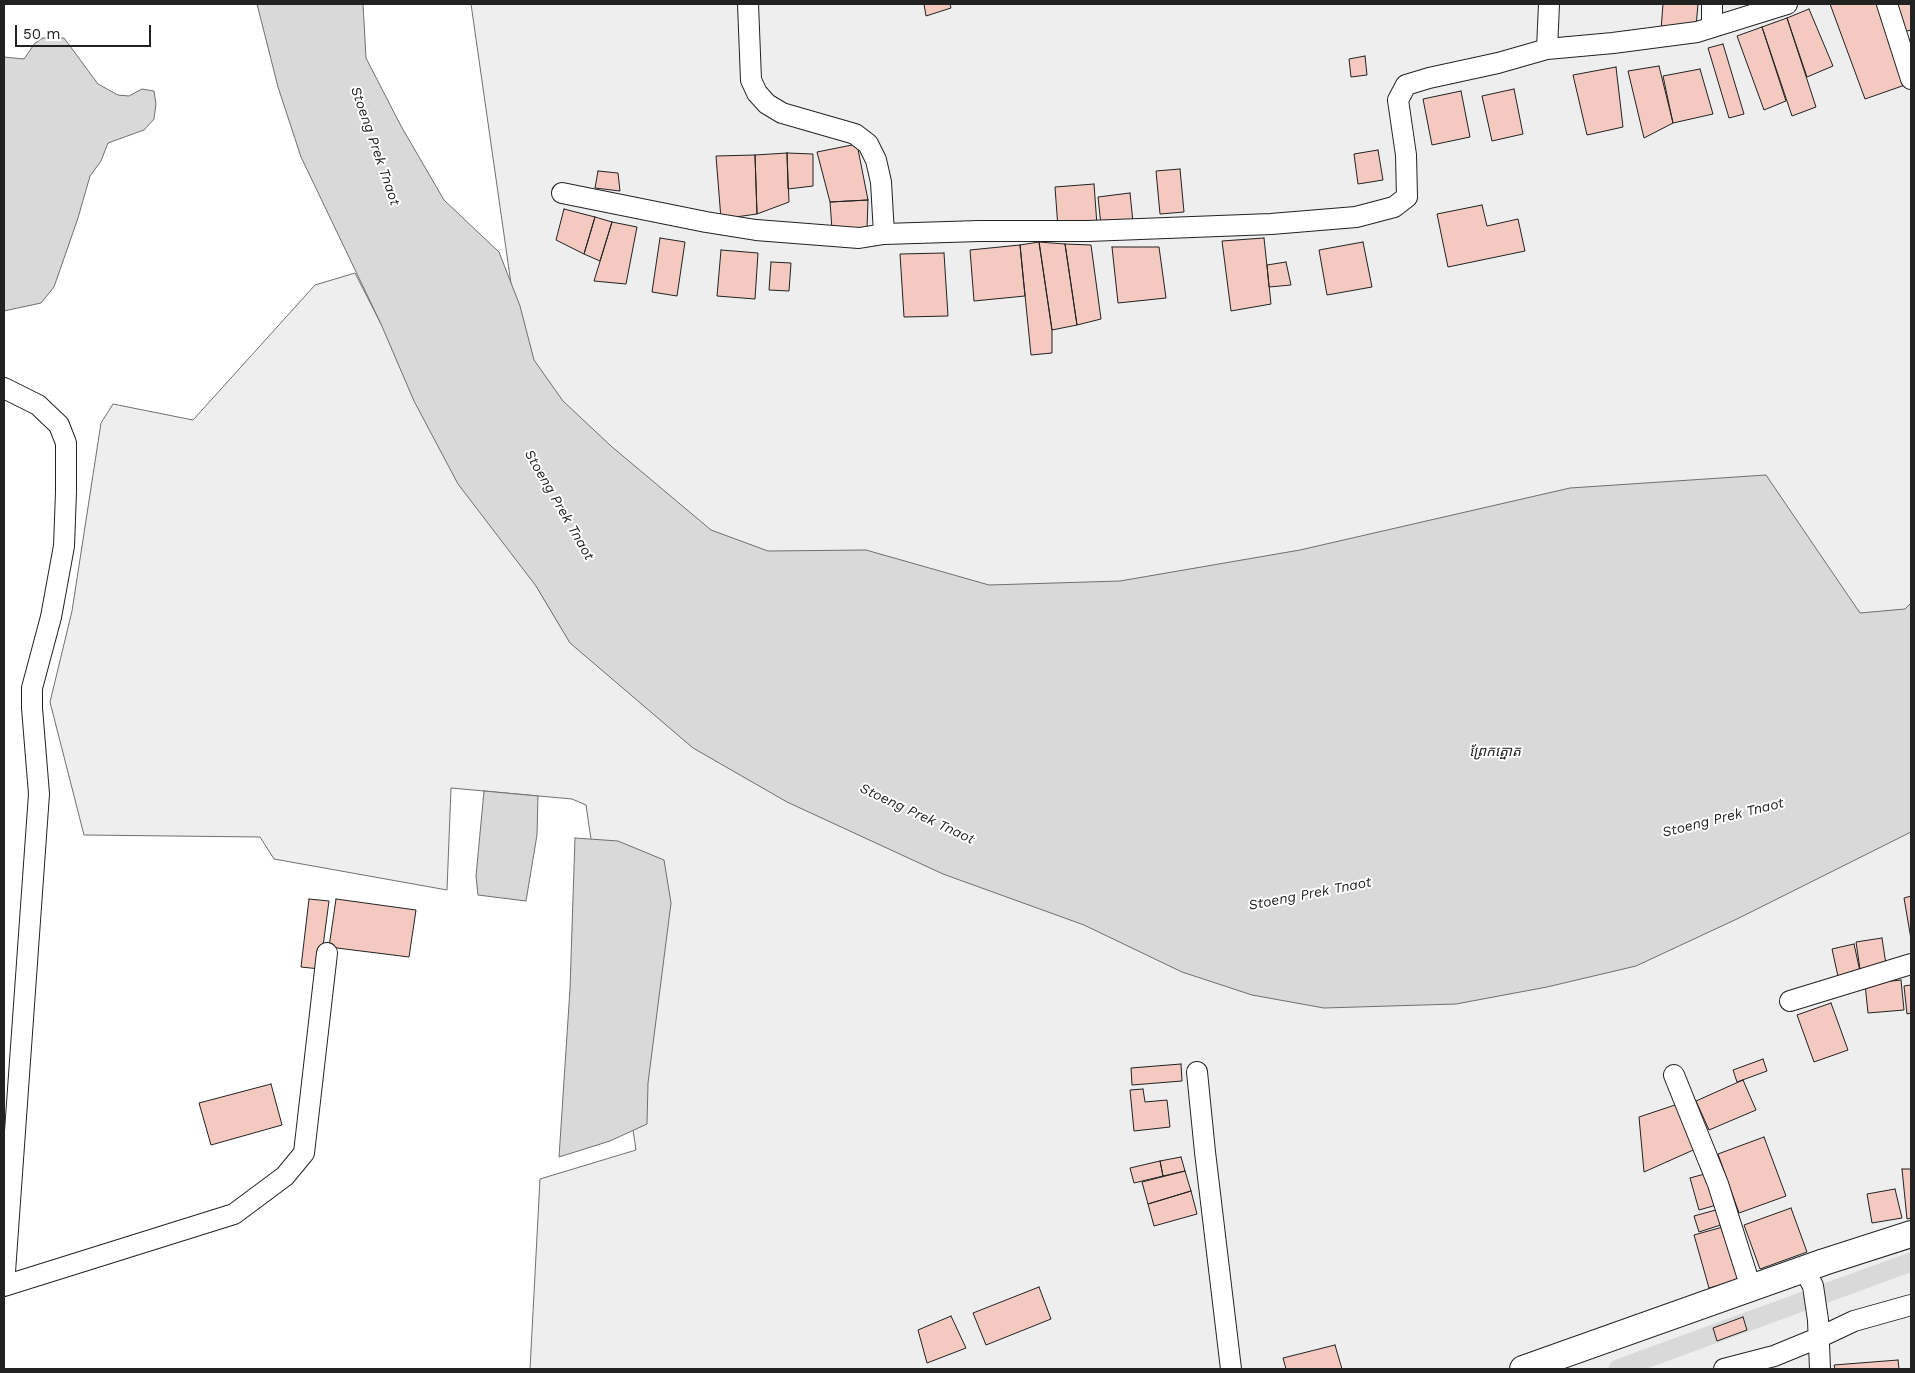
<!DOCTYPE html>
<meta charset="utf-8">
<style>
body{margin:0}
#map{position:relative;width:1915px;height:1373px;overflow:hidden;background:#fff;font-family:"Work Sans",sans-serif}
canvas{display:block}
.frame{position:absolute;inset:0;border:5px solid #222;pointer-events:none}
.scale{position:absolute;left:15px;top:25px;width:136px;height:22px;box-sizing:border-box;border:2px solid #222;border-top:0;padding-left:6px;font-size:15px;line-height:18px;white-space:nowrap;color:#222;-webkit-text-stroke:4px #fff;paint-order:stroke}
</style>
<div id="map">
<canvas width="1915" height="1373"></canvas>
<div class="frame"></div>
<div class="scale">50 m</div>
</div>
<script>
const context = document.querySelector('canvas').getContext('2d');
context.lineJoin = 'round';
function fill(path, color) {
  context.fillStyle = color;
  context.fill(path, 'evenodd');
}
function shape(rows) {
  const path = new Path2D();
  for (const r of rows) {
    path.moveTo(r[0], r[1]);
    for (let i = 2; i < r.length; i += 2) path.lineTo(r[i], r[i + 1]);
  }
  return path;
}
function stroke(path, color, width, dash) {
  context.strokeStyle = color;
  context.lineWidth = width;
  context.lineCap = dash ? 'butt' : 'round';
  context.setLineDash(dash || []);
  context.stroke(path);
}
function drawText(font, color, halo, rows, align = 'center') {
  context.font = font + ' "Work Sans","Noto Sans Khmer",sans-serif';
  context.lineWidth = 4;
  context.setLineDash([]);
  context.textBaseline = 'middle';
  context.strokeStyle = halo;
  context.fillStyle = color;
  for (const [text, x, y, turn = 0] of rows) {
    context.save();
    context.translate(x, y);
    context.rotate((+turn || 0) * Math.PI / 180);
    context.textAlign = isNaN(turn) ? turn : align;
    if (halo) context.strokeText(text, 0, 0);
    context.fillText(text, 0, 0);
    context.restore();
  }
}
const green = shape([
 [471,4,1911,4,1911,1369,530,1369,540,1179,636,1150,586,805,572,799,451,788,447,890,274,859,260,837,84,835,50,702,72,611,101,423,113,404,193,420,315,285,355,273,381,324,560,626,471,4]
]);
const water = shape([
 [257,4,363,4,366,58,401,126,444,200,499,252,520,306,534,360,563,401,611,446,711,530,768,551,866,550,989,585,1120,581,1300,550,1570,488,1766,475,1860,613,1905,609,1911,603,1911,832,1739,918,1636,966,1547,987,1456,1004,1324,1008,1252,995,1182,972,1084,925,943,874,787,802,693,748,570,643,536,586,458,484,414,401,381,324,301,157,278,87,257,4],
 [43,38,64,38,98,84,118,95,129,96,142,89,154,91,156,104,154,119,144,130,108,143,101,161,90,176,78,218,54,287,41,303,4,311,4,57,24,59,35,43,43,38],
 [484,791,538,796,537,835,526,901,478,895,476,876,484,791],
 [575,838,618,841,664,860,671,903,648,1083,647,1124,610,1141,559,1157,570,989,575,838]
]);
const canal = shape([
 [1618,1369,1911,1262]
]);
const building = shape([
 [924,4,950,4,951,8,926,16,924,4],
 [1663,4,1698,4,1696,27,1661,30,1663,4],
 [1830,4,1878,4,1905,85,1865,99,1830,4],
 [1895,4,1911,4,1911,30,1903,32,1895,4],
 [1809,9,1833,66,1807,77,1787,18,1809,9],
 [1787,18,1816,107,1792,116,1762,27,1787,18],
 [1762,27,1786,101,1764,110,1737,36,1762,27],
 [1723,44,1744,114,1729,118,1708,48,1723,44],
 [1365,56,1367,75,1351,77,1349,59,1365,56],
 [1659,66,1673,123,1644,138,1628,71,1659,66],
 [1616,67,1623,127,1587,135,1573,75,1616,67],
 [1700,69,1713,114,1673,123,1663,76,1700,69],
 [1514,89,1523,134,1492,141,1482,96,1514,89],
 [1461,91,1470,137,1432,145,1423,99,1461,91],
 [857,144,868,200,830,202,817,152,857,144],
 [1378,150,1383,180,1358,184,1354,154,1378,150],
 [787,153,813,154,813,186,788,189,787,153],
 [787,153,789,202,757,214,755,155,787,153],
 [755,155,757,214,721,219,716,156,755,155],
 [1180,169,1184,212,1160,214,1156,171,1180,169],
 [598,171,618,173,620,191,595,188,598,171],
 [1094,184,1097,225,1058,228,1055,187,1094,184],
 [1130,193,1133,222,1101,225,1098,197,1130,193],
 [868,200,867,230,832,229,830,202,868,200],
 [1482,205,1487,226,1518,219,1525,251,1448,267,1437,214,1482,205],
 [564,209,595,217,584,254,556,240,564,209],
 [595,217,612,222,600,261,584,254,595,217],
 [612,222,637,227,626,284,594,281,612,222],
 [660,238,685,242,677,296,652,292,660,238],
 [1264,238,1271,304,1231,311,1222,241,1264,238],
 [1039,242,1065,244,1077,325,1052,330,1039,242],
 [1039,242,1052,330,1052,353,1031,355,1020,245,1039,242],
 [1363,242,1372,287,1327,295,1319,250,1363,242],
 [1065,244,1091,245,1101,319,1077,325,1065,244],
 [1020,245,1025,296,974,301,970,250,1020,245],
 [1112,247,1159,247,1166,298,1118,303,1112,247],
 [721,250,758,253,755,299,717,296,721,250],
 [944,253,948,316,904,317,900,254,944,253],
 [771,262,791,263,789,291,769,290,771,262],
 [1286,262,1291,285,1269,287,1267,265,1286,262],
 [1911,896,1911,939,1904,898,1911,896],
 [309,899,329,901,320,969,301,967,309,899],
 [336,899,416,910,409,957,329,947,336,899],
 [1882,938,1887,971,1861,976,1856,942,1882,938],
 [1854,944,1861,976,1839,981,1832,949,1854,944],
 [1901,980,1904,1010,1868,1013,1865,984,1901,980],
 [1911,985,1911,1013,1907,1014,1904,986,1911,985],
 [1831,1003,1848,1050,1814,1062,1797,1015,1831,1003],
 [1763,1059,1767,1071,1737,1082,1733,1070,1763,1059],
 [1181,1064,1182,1081,1132,1085,1131,1068,1181,1064],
 [1743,1080,1756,1110,1709,1130,1696,1101,1743,1080],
 [271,1084,282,1125,211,1145,199,1103,271,1084],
 [1143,1089,1145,1102,1167,1100,1170,1127,1134,1131,1130,1090,1143,1089],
 [1684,1102,1700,1147,1644,1172,1639,1117,1684,1102],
 [1764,1137,1786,1196,1739,1213,1718,1154,1764,1137],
 [1181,1157,1185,1171,1163,1176,1160,1161,1181,1157],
 [1160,1161,1163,1176,1134,1183,1130,1168,1160,1161],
 [1902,1169,1911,1169,1911,1218,1907,1219,1902,1169],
 [1185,1171,1191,1191,1148,1204,1142,1182,1185,1171],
 [1712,1172,1720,1204,1699,1210,1690,1178,1712,1172],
 [1895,1189,1902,1218,1872,1223,1867,1194,1895,1189],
 [1191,1191,1197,1214,1154,1226,1148,1204,1191,1191],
 [1723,1208,1727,1223,1699,1232,1694,1216,1723,1208],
 [1791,1208,1807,1252,1760,1269,1744,1225,1791,1208],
 [1730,1225,1744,1278,1709,1288,1694,1235,1730,1225],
 [1039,1287,1051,1319,986,1345,973,1313,1039,1287],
 [951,1316,966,1348,927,1363,918,1330,951,1316],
 [1743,1317,1747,1330,1717,1341,1713,1328,1743,1317],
 [1335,1345,1342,1369,1286,1369,1283,1358,1335,1345],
 [1898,1360,1899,1369,1835,1369,1834,1365,1898,1360]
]);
const minor = shape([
 [748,4,751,80,757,93,767,104,782,113,855,134,868,144,876,160,881,182,884,234],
 [1887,4,1911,79],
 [1712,27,1712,4],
 [1547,49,1549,4],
 [562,193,706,222,756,230,859,238,884,234,979,231,1088,231,1271,224,1356,217,1394,207,1407,197,1406,155,1398,100,1406,85,1429,78,1498,63,1547,49,1613,43,1697,32,1787,4],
 [4,388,38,405,59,425,66,443,66,492,64,546,51,617,32,688,32,708,39,794,4,1286],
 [1790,1001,1911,964],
 [1197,1072,1205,1152,1231,1369],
 [1674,1075,1718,1184,1751,1288],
 [1804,1269,1813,1286,1818,1320,1820,1369],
 [4,1286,234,1214,285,1176,304,1153,327,953],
 [1724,1369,1774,1356,1818,1338,1854,1321,1911,1305]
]);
const major = shape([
 [1523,1369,1824,1262,1911,1234]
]);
const waterNames = [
 ["Stoeng Prek Tnaot",375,146,71],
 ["Stoeng Prek Tnaot",559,505,60],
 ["ព្រែកត្នោត",1495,752],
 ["Stoeng Prek Tnaot",917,814,25],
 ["Stoeng Prek Tnaot",1723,818,-14],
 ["Stoeng Prek Tnaot",1310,894,-11]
];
fill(green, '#eee');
stroke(green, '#6f6f6f', 1);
fill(water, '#d9d9d9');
stroke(water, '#6f6f6f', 1);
stroke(canal, '#d9d9d9', 19);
fill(building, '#f3c9c0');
stroke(building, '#222', 1);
stroke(minor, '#222', 22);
stroke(major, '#222', 28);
stroke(minor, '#fff', 20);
stroke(major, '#fff', 26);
drawText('italic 14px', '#222', '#fff', waterNames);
</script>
